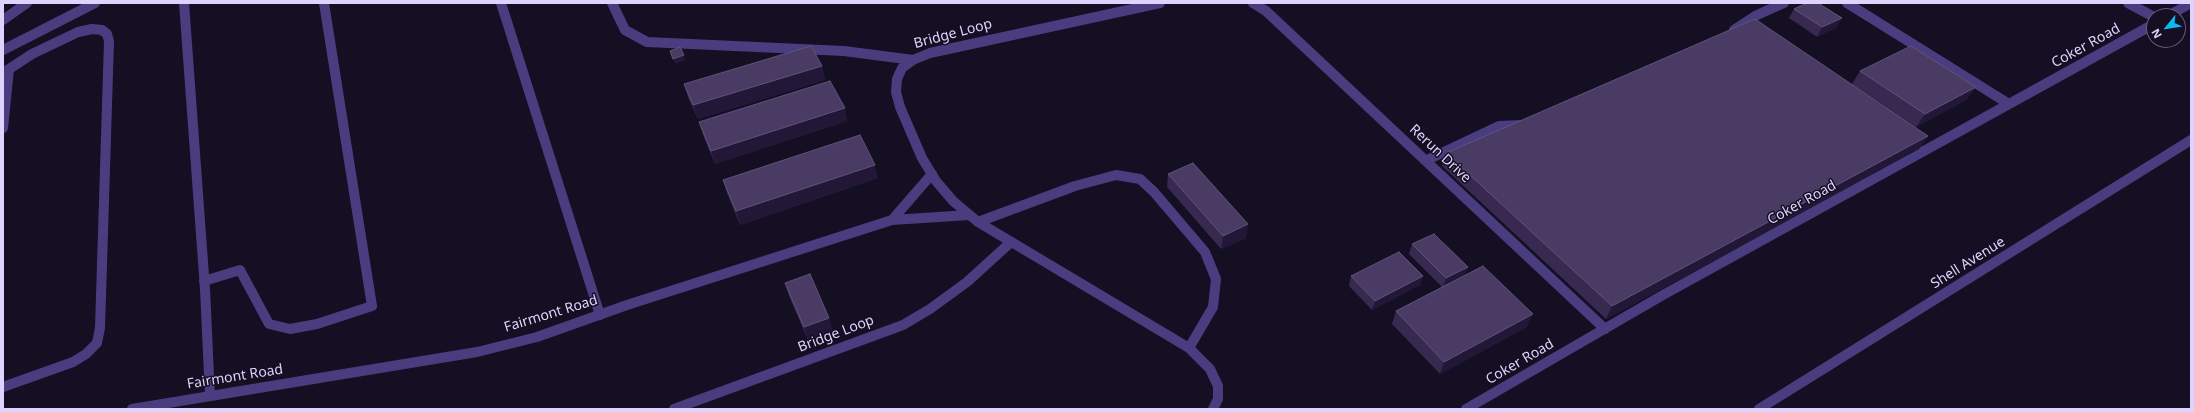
<!DOCTYPE html>
<style>
body{margin:0}
#map{position:relative;width:2194px;height:412px;overflow:hidden;background:#150f23;font-family:"Noto Sans",sans-serif}
canvas{display:block}
.frame{position:absolute;inset:0;border:4px solid #ded3fd;pointer-events:none}
.north{position:absolute;left:2146px;top:8px;width:40px;height:40px;box-sizing:border-box;background:#150f23;border:1px solid #655d7a;border-radius:50%;rotate:240deg;font-size:11px;font-weight:700;line-height:16px;text-align:center;color:#ded3fd}
.north::after{content:'';display:block;margin:auto;width:14px;height:18px;background:#0db9ef;clip-path:polygon(50% 0,100% 100%,50% 72%,0 100%)}
</style>
<div id="map">
<canvas width="2194" height="412"></canvas>
<div class="frame"></div>
<div class="north">N</div>
</div>
<script>
const context = document.querySelector('canvas').getContext('2d');
context.lineJoin = 'round';
function shape(rows) {
  const path = new Path2D();
  for (const r of rows) {
    path.moveTo(r[0], r[1]);
    for (let i = 2; i < r.length; i += 2) path.lineTo(r[i], r[i + 1]);
  }
  return path;
}
function stroke(path, color, width, dash) {
  context.strokeStyle = color;
  context.lineWidth = width;
  context.lineCap = dash ? 'butt' : 'round';
  context.setLineDash(dash || []);
  context.stroke(path);
}
function fill(path, color) {
  context.fillStyle = color;
  context.fill(path, 'evenodd');
}
function drawText(font, color, halo, rows, align = 'center') {
  context.font = font + ' "Noto Sans",sans-serif';
  context.lineWidth = 3;
  context.setLineDash([]);
  context.textBaseline = 'middle';
  context.strokeStyle = halo;
  context.fillStyle = color;
  for (const [text, x, y, turn = 0] of rows) {
    context.save();
    context.translate(x, y);
    context.rotate((+turn || 0) * Math.PI / 180);
    context.textAlign = isNaN(turn) ? turn : align;
    if (halo) context.strokeText(text, 0, 0);
    context.fillText(text, 0, 0);
    context.restore();
  }
}
const service = shape([
 [184,3,205,289,210,396],
 [501,3,600,315],
 [612,3,625,30,647,42,844,51,913,60],
 [1160,3,930,53,913,60,902,68,897,79,896,92,900,107,922,158,936,181,953,201,978,222,1189,348,1210,369,1218,386,1218,399,1213,409],
 [1253,3,1266,11,1605,329],
 [1847,3,2009,104],
 [2128,3,2154,17],
 [2168,16,2191,3],
 [1734,30,1757,15,1784,3],
 [3,50,95,3],
 [3,73,32,54,78,32,92,29,102,30,107,34,109,41,100,328,97,343,86,354,73,362,3,387],
 [3,128,9,69],
 [1427,160,1499,126,1521,125],
 [978,222,1075,186,1116,175,1140,179,1154,192,1205,252,1216,279,1213,307,1189,348],
 [204,281,240,270,269,324,290,329,317,324,372,306,324,3],
 [674,409,903,325,930,309,967,282,1011,242],
 [1466,409,1663,295,2154,24]
]);
const minor = shape([
 [3,20,27,3],
 [892,220,932,174],
 [132,409,477,352,537,337,627,305,892,220,969,215]
]);
const tertiary = shape([
 [1759,409,2191,140]
]);
const wall = shape([
 [1794,9,1842,18,1836,28,1817,37,1789,18],
 [822,66,825,80,698,119,688,97,684,84],
 [1860,71,1976,87,1966,100,1916,127,1852,84],
 [847,121,715,164,703,135,699,122],
 [1928,136,1919,149,1606,319,1442,166,1446,153],
 [1168,174,1246,238,1221,249,1167,187],
 [878,178,740,225,727,193,723,180],
 [1412,244,1466,275,1527,327,1440,374,1392,324,1396,311,1442,287,1409,254],
 [1351,276,1423,276,1420,285,1372,310,1349,286],
 [785,283,833,331,808,340,789,296]
]);
const shadedWall = shape([
 [1842,18,1836,28,1817,37,1822,27],
 [684,55,686,60,675,64,673,59],
 [822,66,825,80,698,119,693,105],
 [1976,87,1966,100,1916,127,1925,114],
 [845,108,847,121,715,164,711,151],
 [1928,136,1919,149,1606,319,1612,306],
 [875,165,878,178,740,225,736,211],
 [1248,224,1246,238,1221,249,1223,236],
 [1468,267,1465,277,1443,288,1446,278],
 [1423,276,1420,285,1372,310,1375,301],
 [1533,314,1527,327,1440,374,1444,362],
 [829,318,833,331,808,340,804,327]
]);
const building = shape([
 [1807,3,1818,3,1842,18,1822,27,1794,9,1807,3],
 [1755,19,1928,136,1612,306,1446,153,1755,19],
 [811,46,822,66,693,105,684,84,811,46],
 [1911,46,1976,87,1925,114,1860,71,1911,46],
 [680,47,684,55,673,59,670,51,680,47],
 [830,81,845,108,711,151,699,122,830,81],
 [860,135,875,165,736,211,723,180,860,135],
 [1193,163,1248,224,1223,236,1168,174,1193,163],
 [1434,234,1468,267,1446,278,1412,244,1434,234],
 [1399,252,1423,276,1375,301,1351,276,1399,252],
 [1483,266,1533,314,1444,362,1396,311,1483,266],
 [810,274,829,318,804,327,785,283,810,274]
]);
const streetNames = [
 ["Bridge Loop",953,34,-15],
 ["Coker Road",2086,46,-29],
 ["Rerun Drive",1440,154,43],
 ["Coker Road",1802,203,-29],
 ["Shell Avenue",1968,263,-32],
 ["Fairmont Road",551,314,-17],
 ["Bridge Loop",836,334,-21],
 ["Coker Road",1520,362,-30],
 ["Fairmont Road",235,377,-9]
];
stroke(service, '#493d7f', 10);
stroke(minor, '#493d7f', 10);
stroke(tertiary, '#493d7f', 10);
fill(wall, '#372950');
fill(shadedWall, '#221736');
fill(building, '#493b63');
stroke(building, '#60537b', 1);
drawText('14px', '#ded3fd', '#150f23', streetNames);
</script>
